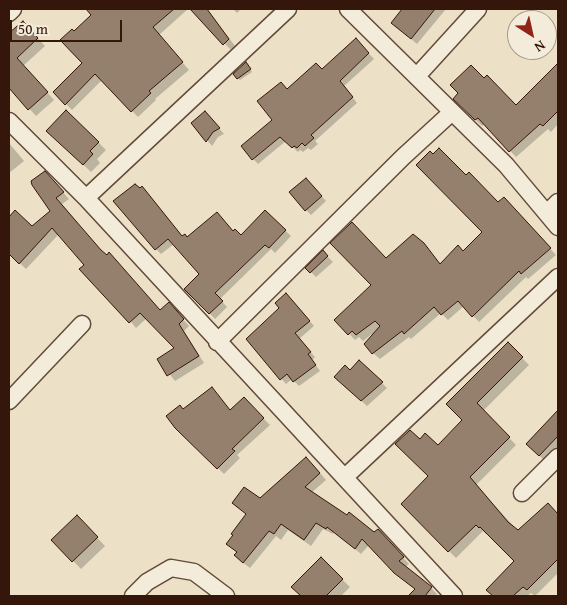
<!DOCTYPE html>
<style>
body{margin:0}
#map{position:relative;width:567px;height:605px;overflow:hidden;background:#ece1c7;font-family:"Gentium Book Plus",serif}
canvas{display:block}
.frame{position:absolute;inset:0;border:10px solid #35160a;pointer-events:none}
.north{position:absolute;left:507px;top:10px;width:50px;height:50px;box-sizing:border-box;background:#f3ecdb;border:1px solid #a79687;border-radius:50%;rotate:145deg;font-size:14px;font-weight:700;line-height:20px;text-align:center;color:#35160a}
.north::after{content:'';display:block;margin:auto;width:18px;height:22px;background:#8f2418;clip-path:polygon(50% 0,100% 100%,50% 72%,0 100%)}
.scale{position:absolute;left:10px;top:20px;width:112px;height:22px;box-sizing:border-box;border:2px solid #35160a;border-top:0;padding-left:6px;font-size:15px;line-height:18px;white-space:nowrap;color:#35160a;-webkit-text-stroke:4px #f3ecdb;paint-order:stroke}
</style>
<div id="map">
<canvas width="567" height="605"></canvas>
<div class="frame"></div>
<div class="north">N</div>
<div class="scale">50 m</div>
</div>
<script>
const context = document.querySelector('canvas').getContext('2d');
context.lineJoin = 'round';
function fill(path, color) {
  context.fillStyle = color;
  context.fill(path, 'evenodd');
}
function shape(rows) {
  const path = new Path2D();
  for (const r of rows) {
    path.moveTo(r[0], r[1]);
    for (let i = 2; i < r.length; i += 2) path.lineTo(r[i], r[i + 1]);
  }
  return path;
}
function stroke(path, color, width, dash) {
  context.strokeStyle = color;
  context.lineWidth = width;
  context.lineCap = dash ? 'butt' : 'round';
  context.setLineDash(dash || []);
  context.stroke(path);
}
const shadow = shape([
 [90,9,188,9,159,35,189,70,155,99,156,100,138,117,102,80,72,110,54,92,84,63,74,33,93,16],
 [192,9,207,9,235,46,231,50],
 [233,9,241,9,237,13],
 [404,9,446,9,417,44,392,23],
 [23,22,45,46,23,66,54,100,36,116,9,86,9,36],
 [356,40,374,59,344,86,357,103,315,141,318,144,311,150,308,148,303,152,300,150,298,152,286,141,258,164,242,147,274,120,287,90,322,71],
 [558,64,558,124,551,132,548,129,516,157,485,124,482,126,455,99,516,107],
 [248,66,252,72,240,80,238,78],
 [210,118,224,134,218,137,212,146,193,123],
 [48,131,98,142,106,150,97,159,100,163,91,172],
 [9,143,24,161,9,173],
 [466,177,498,203,510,205,556,255,528,279,526,277,479,322,464,306,448,320,441,313,411,339,409,337,380,359,373,353,372,334,363,341,359,337,355,340,336,320,373,285,387,259,423,244,441,265,464,252,484,232],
 [51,179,69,199,62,204,105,256,161,311,169,304,189,326,184,331,204,363,175,381,158,359,176,348,147,318,136,328,59,234,26,269,9,253,9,219,15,212,32,227,52,211],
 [311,184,326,201,311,215,306,210],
 [133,187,142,187,183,237,234,233,241,237,265,211,291,236,275,253,271,249,220,299,227,307,215,319,186,289,201,274,174,244,161,254,156,249],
 [323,252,333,262,316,277,307,268],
 [291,299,314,326,299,339,315,357,312,360,320,371,299,386,292,379,286,384,248,340],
 [508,344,529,365,483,411,516,445,476,485,518,531,555,511,558,515,558,573,535,596,531,593,527,596,494,596,488,590,516,561,488,533,486,534,483,531,456,558,429,531,430,476,420,441,438,447,464,420],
 [341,382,382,383,387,388,367,406],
 [212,389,231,411,244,399,270,425,237,455,240,458,224,474,176,428,184,410],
 [558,412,558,452,547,463,527,444],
 [313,465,326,480,311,493,374,534,384,537,409,564,405,567,431,588,437,594,436,596,409,596,416,590,369,545,361,554,334,532,333,534,323,529,311,546,288,530,281,540,276,536,250,568,242,562,238,553,228,544,260,500],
 [77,517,105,546,81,569,53,540],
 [321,559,350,587,341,596,298,596]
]);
const building = shape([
 [86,9,174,9,153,27,183,62,149,91,151,93,131,112,95,74,65,105,53,92,82,63,60,40,72,29,74,31,91,15,86,9],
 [190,9,207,9,229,39,223,45,190,9],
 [402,9,435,9,411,39,391,23,402,9],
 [23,21,38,38,17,58,48,92,28,110,9,88,9,33,23,21],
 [356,38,369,53,340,81,353,97,311,135,314,138,305,146,302,143,297,148,294,146,292,148,280,137,252,160,241,146,272,120,257,101,281,82,287,89,316,63,322,69,356,38],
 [246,62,251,69,237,79,233,74,246,62],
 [558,63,558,111,543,126,540,124,509,152,478,118,475,120,453,99,458,93,450,85,471,65,484,78,487,75,516,105,558,63],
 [66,110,99,142,90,151,93,154,83,165,46,131,66,110],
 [205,111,220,128,213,132,206,142,191,123,205,111],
 [439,148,466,175,469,172,498,202,504,197,551,248,521,274,519,271,472,317,458,301,441,315,434,307,404,334,402,331,372,354,364,344,380,326,375,321,356,335,352,331,348,335,334,320,371,285,330,243,352,222,386,258,413,234,424,243,440,264,458,245,463,251,482,232,416,165,430,151,433,154,439,148],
 [45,171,64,192,56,198,101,250,107,255,109,252,160,310,169,302,184,319,179,324,199,356,167,376,157,359,174,348,140,313,129,323,79,269,84,265,52,228,19,264,9,254,9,217,15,210,32,226,50,211,32,185,31,181,45,171],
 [306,178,322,196,305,211,289,192,306,178],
 [135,184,140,188,142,186,182,236,185,234,187,237,217,212,233,231,235,229,241,235,265,210,286,230,269,248,265,245,215,293,223,301,209,314,184,289,199,274,168,239,155,250,113,201,135,184],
 [323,250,328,256,310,273,305,268,323,250],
 [286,293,310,321,295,333,311,352,308,354,316,365,293,382,287,374,280,380,246,339,279,308,275,303,286,293],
 [508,342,523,357,477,403,510,437,470,477,508,522,518,530,548,503,558,514,558,559,527,590,523,587,513,596,493,596,486,590,514,561,480,527,479,528,476,525,448,552,401,504,428,476,395,444,410,430,420,439,425,433,438,445,462,420,446,404,508,342],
 [359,360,383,382,361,401,334,377,345,365,350,370,359,360],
 [212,387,230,410,244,397,264,418,232,449,235,451,217,469,175,428,166,416,180,405,183,409,212,387],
 [558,410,558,436,539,456,526,444,558,410],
 [306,457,320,473,305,487,347,515,349,512,374,532,378,529,404,557,399,561,432,587,425,596,408,596,415,589,394,573,362,539,355,549,327,527,326,529,316,523,304,540,281,524,274,534,269,531,243,563,234,555,237,552,226,544,233,535,231,534,246,514,232,503,244,487,260,498,306,457],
 [77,515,98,537,72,562,51,540,77,515],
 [321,557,343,579,326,596,301,596,291,587,321,557]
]);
const minor = shape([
 [348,9,506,165,558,227],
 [9,13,13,9],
 [417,76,478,9],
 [9,121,86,198,454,596],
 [86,198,288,9],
 [547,213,558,202],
 [217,342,403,157,452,112],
 [9,401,82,324],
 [345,477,558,277],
 [522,493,558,457],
 [133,596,147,582,171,568,194,572,226,596]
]);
fill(shadow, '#0003');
fill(building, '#94806c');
stroke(building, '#35160a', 1);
stroke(minor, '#634939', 19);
stroke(minor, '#f3ecdb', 16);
</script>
